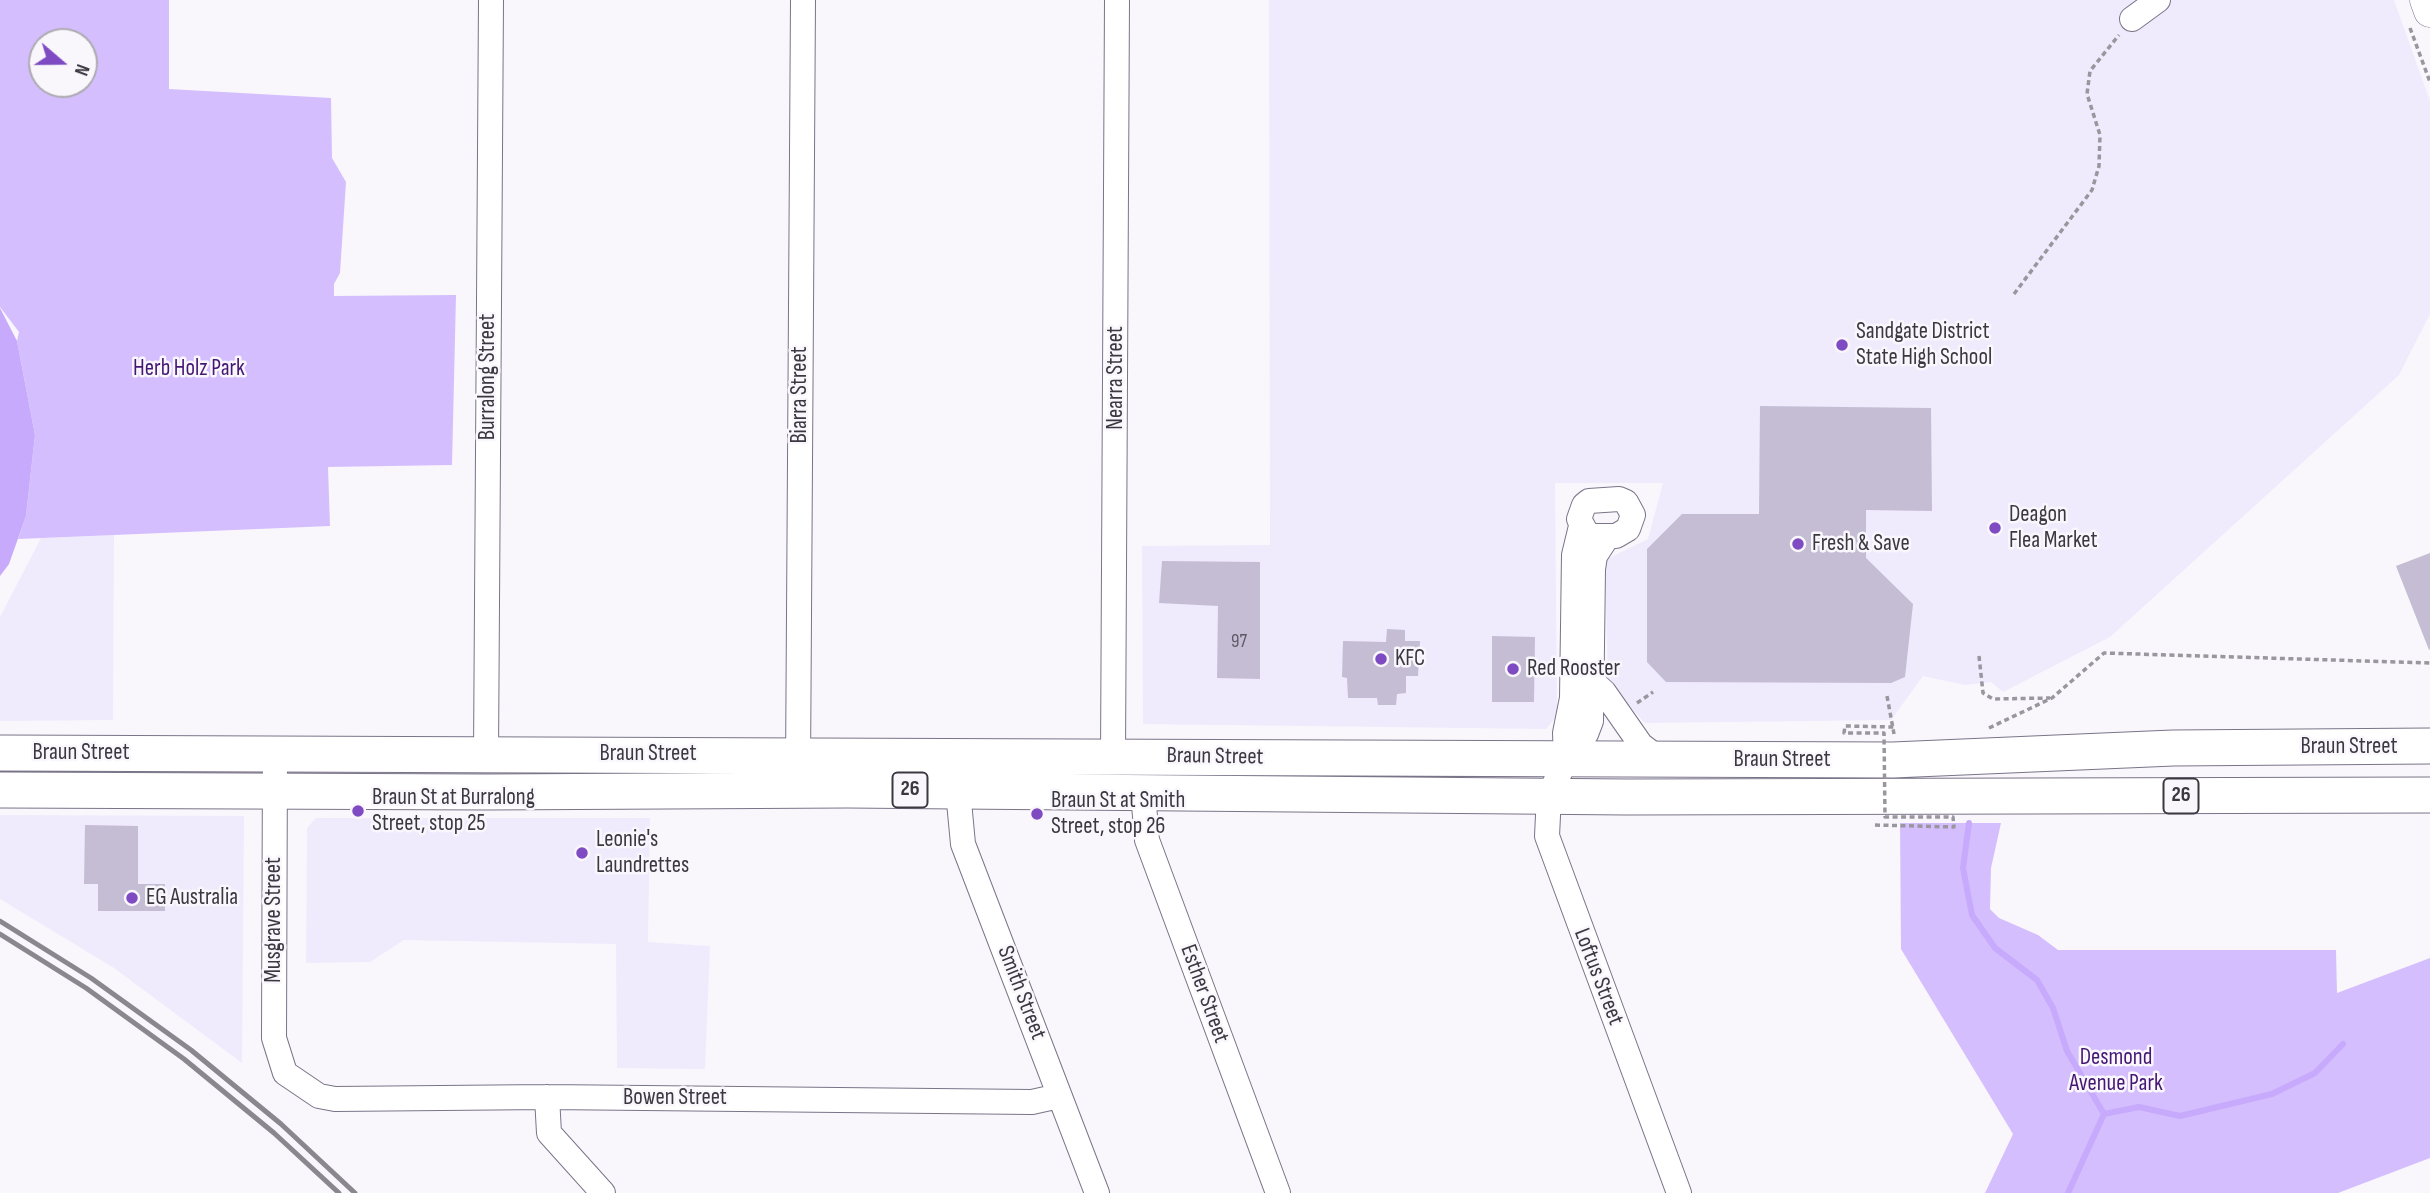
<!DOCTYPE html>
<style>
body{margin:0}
#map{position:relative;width:2430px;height:1193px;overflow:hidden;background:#f9f7fc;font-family:"Sofia Sans Condensed",sans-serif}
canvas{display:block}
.north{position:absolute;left:28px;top:28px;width:70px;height:70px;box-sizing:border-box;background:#f9f7fc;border:2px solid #adabb1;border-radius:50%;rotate:110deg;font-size:19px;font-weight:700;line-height:28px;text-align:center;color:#3b3841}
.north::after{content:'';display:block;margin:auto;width:24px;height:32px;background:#7f4bc3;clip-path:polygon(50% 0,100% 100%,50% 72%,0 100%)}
</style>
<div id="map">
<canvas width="2430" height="1193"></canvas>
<div class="north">N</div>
</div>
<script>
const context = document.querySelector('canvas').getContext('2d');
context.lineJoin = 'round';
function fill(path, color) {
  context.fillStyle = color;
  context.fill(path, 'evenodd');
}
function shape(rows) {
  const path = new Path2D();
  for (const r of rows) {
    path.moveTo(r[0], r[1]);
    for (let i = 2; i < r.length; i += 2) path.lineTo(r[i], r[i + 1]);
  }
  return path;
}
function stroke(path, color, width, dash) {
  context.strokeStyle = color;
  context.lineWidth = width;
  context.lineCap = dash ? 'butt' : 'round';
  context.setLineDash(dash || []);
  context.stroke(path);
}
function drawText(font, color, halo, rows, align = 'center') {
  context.font = font + ' "Sofia Sans Condensed",sans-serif';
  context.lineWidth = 5;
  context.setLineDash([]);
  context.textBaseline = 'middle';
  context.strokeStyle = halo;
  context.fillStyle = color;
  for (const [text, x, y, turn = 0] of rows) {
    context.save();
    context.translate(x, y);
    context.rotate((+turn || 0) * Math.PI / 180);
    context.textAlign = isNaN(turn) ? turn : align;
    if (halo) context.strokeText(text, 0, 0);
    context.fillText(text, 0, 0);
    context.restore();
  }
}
const built = shape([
 [1269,0,2394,0,2430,101,2430,314,2399,375,2110,637,2003,692,1991,682,1965,685,1923,676,1891,720,1645,723,1608,683,1605,560,1648,539,1663,483,1555,483,1557,716,1546,729,1143,724,1142,546,1270,545],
 [114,535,113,720,0,721,0,617,41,538],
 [0,815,244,816,242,1063,114,968,0,899],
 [316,818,650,818,648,942,710,946,705,1069,617,1068,616,944,404,940,370,962,306,963,307,828]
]);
const green = shape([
 [0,0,169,0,169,89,331,98,332,158,346,182,340,273,334,284,334,296,456,295,452,465,328,467,330,526,18,539,26,516,35,435,17,341,19,332,0,307],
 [42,42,84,42,84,84,42,84],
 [1900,823,2001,823,1991,868,1990,909,1999,918,2038,935,2058,950,2336,950,2337,993,2430,958,2430,1158,2338,1193,1985,1193,2013,1134,1901,949]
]);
const water = shape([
 [0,308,17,341,35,435,26,516,9,564,0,576]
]);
const stream = shape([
 [1969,823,1963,868,1972,915,1995,948,2037,980,2053,1008,2067,1051,2104,1114],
 [2068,1193,2104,1114,2139,1107,2180,1116,2272,1094,2315,1073,2343,1044]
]);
const building = shape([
 [1760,406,1931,408,1932,511,1866,510,1866,558,1913,604,1905,677,1891,683,1666,682,1647,662,1647,549,1682,514,1759,514],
 [2430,553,2430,649,2429,650,2396,566],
 [1162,561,1260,562,1260,679,1217,678,1218,606,1159,603],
 [1387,629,1405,630,1405,641,1420,641,1418,676,1406,676,1406,693,1397,694,1396,705,1378,705,1377,698,1348,698,1347,678,1342,677,1343,641,1386,642],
 [1492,636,1535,637,1534,702,1492,702],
 [85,825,138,826,138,884,165,884,165,911,98,911,98,884,84,884]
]);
const path = shape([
 [2410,28,2430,82],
 [2014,294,2092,190,2099,166,2100,135,2087,94,2090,71,2119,35],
 [1979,656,1983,693,1993,699,2050,698],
 [1887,696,1894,734],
 [1637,703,1653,692],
 [1989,728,2052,698,2104,653,2430,663]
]);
const minor = shape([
 [2132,19,2158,0],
 [1619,499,1626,502,1633,515,1628,529,1616,536,1592,536,1586,532,1579,519,1584,505,1589,501,1619,499],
 [1608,536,1595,556,1593,569,1591,721,1586,734,1566,760,1549,795,1547,836,1679,1193],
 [1593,682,1604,692,1641,745,1661,760],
 [275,752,274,1038,285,1073,319,1096,335,1099,547,1097,1032,1102,1059,1096],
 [486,754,491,0],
 [1113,756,1117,0],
 [1566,760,1565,733,1572,698,1574,555,1581,526],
 [798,769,803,0],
 [958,791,963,844,1097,1193],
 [1143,793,1147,840,1278,1193],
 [547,1097,549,1133,603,1193]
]);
const major = shape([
 [2426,0,2430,11]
]);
const highway = shape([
 [0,753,1893,760,2173,748,2430,746],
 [0,790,487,792,847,790,1627,797,2430,795]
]);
const rail = shape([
 [0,921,91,978,191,1050,281,1124,355,1193],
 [0,934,86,988,184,1059,274,1133,339,1193]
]);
const pathBridge = shape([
 [1875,825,1954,827,1953,817,1885,817,1884,733,1844,733,1845,726,1894,727]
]);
const markers = [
 [1842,345,7,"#7f4bc3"],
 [1995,528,7,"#7f4bc3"],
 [1798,544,7,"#7f4bc3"],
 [1381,659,7,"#7f4bc3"],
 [1513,669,7,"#7f4bc3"],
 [358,811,7,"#7f4bc3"],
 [1037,814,7,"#7f4bc3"],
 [582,853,7,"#7f4bc3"],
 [132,898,7,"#7f4bc3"]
];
const numberNames = [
 ["97",1239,642]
];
const shields = [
 [910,790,35],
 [2181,796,35]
];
const shieldNames = [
 ["26",910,790],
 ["26",2181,796]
];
const poiNames = [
 ["Sandgate District",1856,332],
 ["State High School",1856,358],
 ["Deagon",2009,515],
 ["Flea Market",2009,541],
 ["Fresh & Save",1812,544],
 ["KFC",1395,659],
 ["Red Rooster",1527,669],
 ["Braun St at Burralong",372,798],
 ["Street, stop 25",372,824],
 ["Braun St at Smith",1051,801],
 ["Street, stop 26",1051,827],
 ["Leonie's",596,840],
 ["Laundrettes",596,866],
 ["EG Australia",146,898]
];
const parkNames = [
 ["Herb Holz Park",189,369],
 ["Desmond",2116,1058],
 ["Avenue Park",2116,1084]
];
const streetNames = [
 ["Burralong Street",488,377,-90],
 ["Nearra Street",1116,378,-90],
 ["Biarra Street",800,395,-90],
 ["Braun Street",2349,747],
 ["Braun Street",81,753],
 ["Braun Street",648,754],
 ["Braun Street",1215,757,1],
 ["Braun Street",1782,760],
 ["Musgrave Street",274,920,-90],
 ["Loftus Street",1598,977,69],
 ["Smith Street",1021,993,69],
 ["Esther Street",1204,994,70],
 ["Bowen Street",675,1098]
];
fill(built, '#f0eafd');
fill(green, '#d4befe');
fill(water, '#c7aafb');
stroke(stream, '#c7aafb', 6);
fill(building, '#c4bdd4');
stroke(minor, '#7a7488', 26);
stroke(major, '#7a7488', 33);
stroke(highway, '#7a7488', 37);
stroke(path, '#99969d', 3.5, [5, 3.5]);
stroke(minor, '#fff', 24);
stroke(major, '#fff', 32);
stroke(highway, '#fff', 35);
stroke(rail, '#8a878e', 5);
stroke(pathBridge, '#99969d', 3.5, [5, 3.5]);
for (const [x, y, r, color] of markers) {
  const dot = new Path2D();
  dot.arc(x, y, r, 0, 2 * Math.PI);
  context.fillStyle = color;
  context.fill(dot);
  stroke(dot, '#f9f7fc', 2.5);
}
drawText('19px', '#5d5966', null, numberNames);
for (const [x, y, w] of shields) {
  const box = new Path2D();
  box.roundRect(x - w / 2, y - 17.5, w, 35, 5);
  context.fillStyle = '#f9f7fc';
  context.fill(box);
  stroke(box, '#3b3841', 2);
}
drawText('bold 21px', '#3b3841', null, shieldNames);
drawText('23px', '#3b3841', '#f9f7fc', poiNames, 'left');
drawText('23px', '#431773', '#f9f7fc', parkNames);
drawText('23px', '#3b3841', '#f9f7fc', streetNames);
</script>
